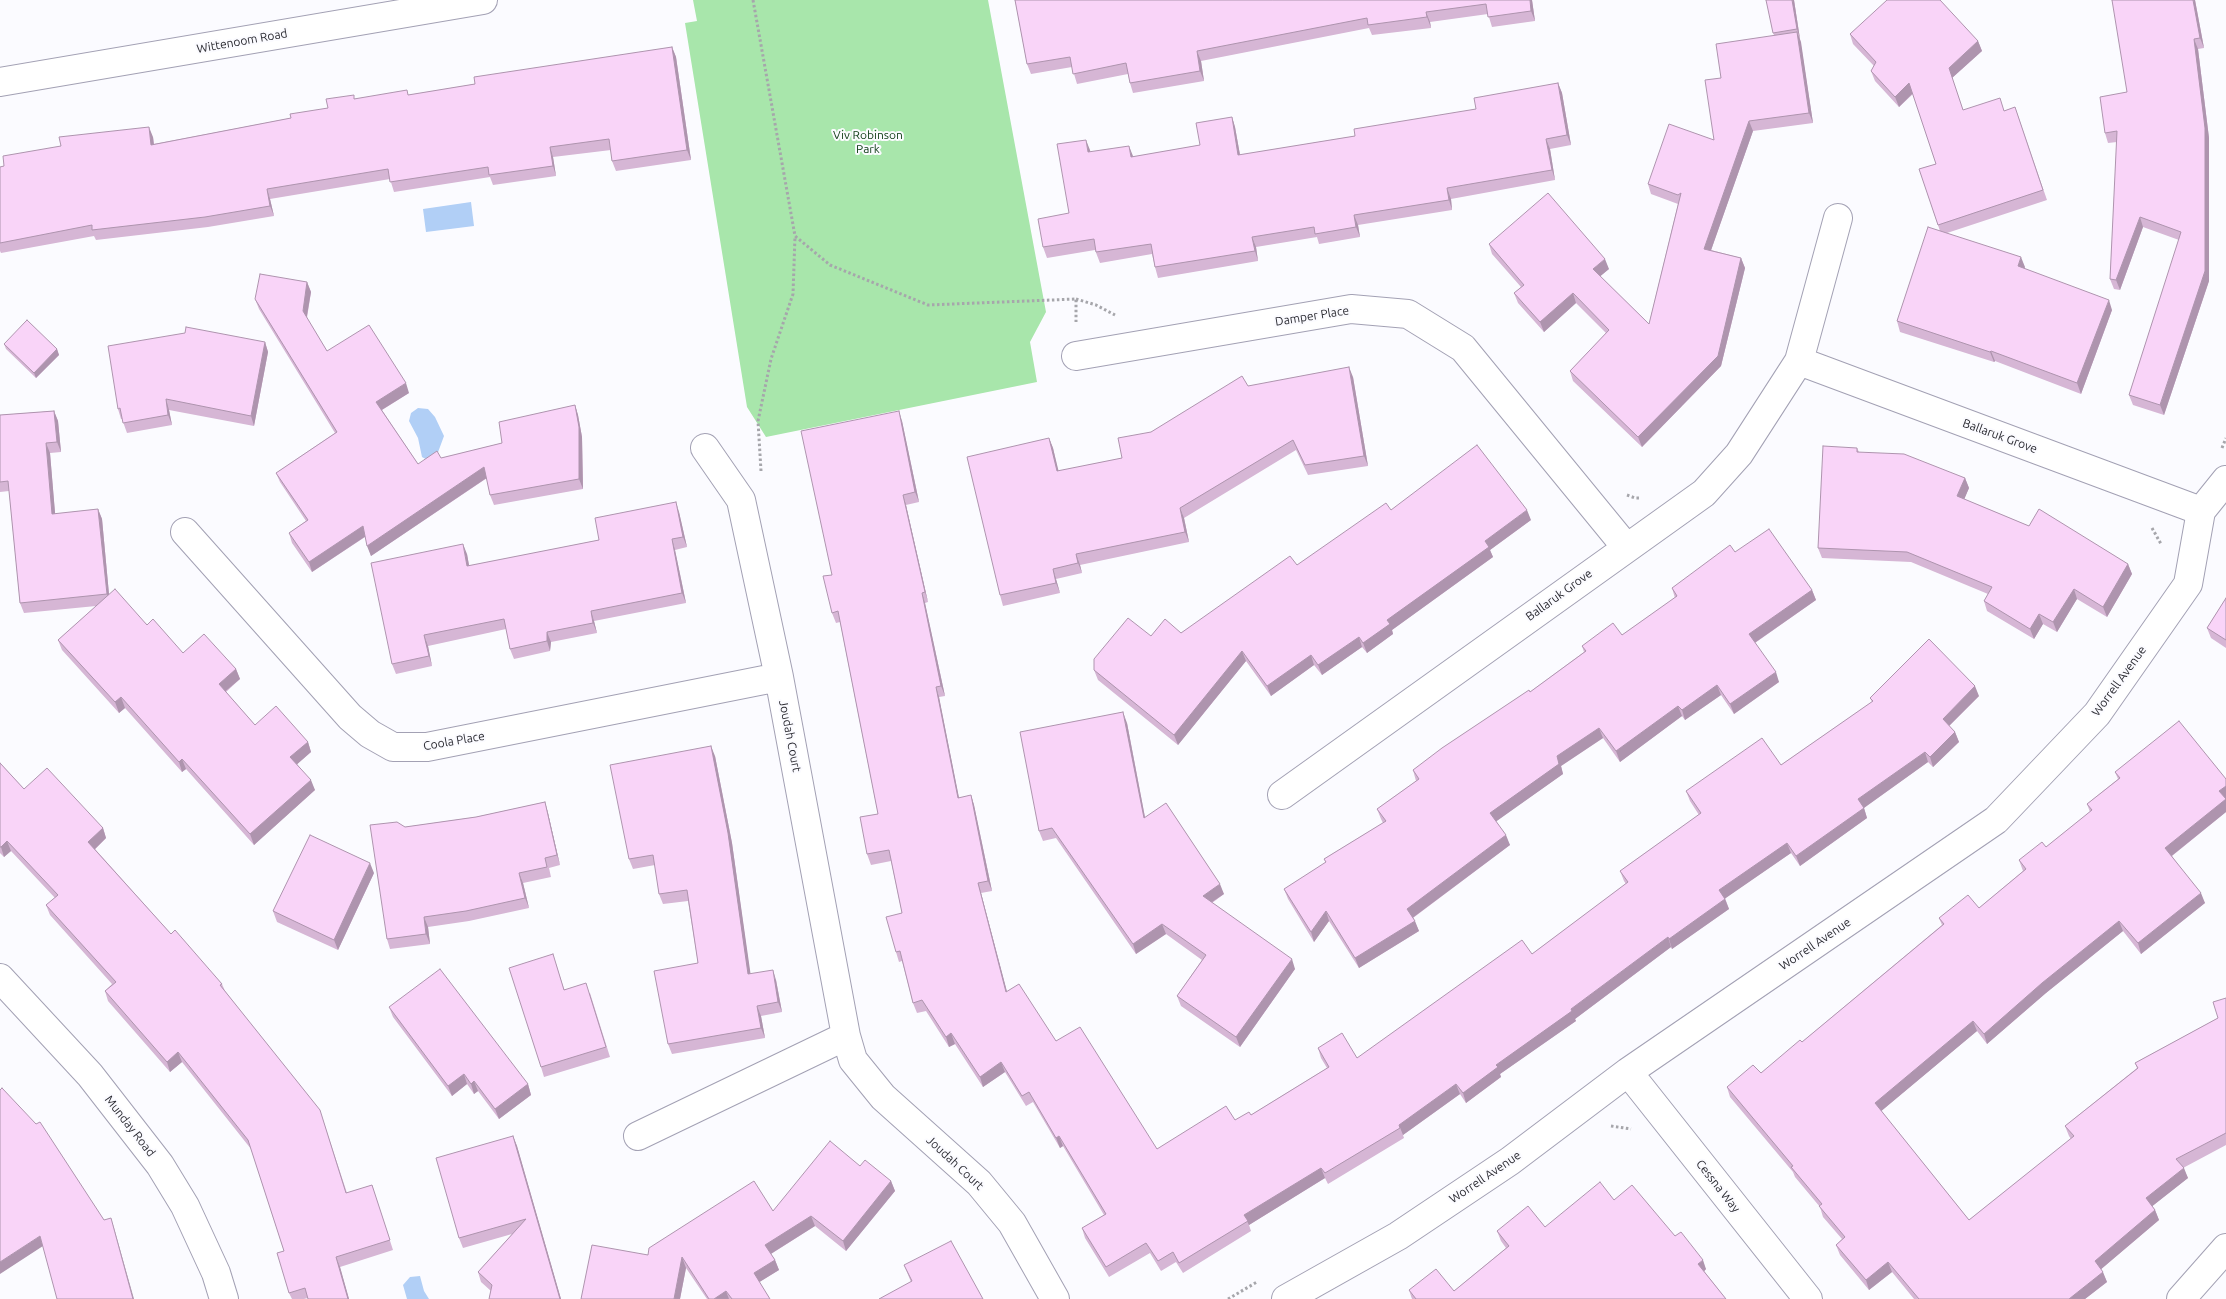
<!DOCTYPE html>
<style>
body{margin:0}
canvas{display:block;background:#fbfbff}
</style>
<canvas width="2226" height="1299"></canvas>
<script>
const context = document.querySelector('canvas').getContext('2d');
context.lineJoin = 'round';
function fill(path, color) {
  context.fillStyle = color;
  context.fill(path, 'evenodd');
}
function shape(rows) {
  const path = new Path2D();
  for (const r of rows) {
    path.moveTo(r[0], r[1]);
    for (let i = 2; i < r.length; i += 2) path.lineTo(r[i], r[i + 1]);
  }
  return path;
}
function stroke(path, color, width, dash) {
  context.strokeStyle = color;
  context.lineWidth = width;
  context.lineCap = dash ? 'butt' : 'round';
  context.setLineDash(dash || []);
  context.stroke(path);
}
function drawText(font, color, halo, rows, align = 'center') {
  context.font = font + ' Ubuntu,sans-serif';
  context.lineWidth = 4;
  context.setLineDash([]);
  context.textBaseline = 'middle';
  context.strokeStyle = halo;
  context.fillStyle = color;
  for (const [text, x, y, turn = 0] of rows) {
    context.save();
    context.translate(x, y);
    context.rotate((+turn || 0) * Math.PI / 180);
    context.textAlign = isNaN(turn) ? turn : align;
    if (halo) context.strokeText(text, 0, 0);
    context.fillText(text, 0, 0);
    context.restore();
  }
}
const green = shape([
 [693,0,988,0,1046,312,1030,342,1037,382,766,437,747,407,685,23,697,21]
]);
const water = shape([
 [471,202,474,226,426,232,423,209],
 [418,408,428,409,435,417,444,436,437,455,429,461,422,457,418,438,409,421,411,413],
 [420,1276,424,1291,429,1299,407,1299,403,1285,410,1277]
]);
const path = shape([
 [753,0,795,236,830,265,928,305,1076,299,1076,322],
 [1076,299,1096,305,1115,315],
 [2222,448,2226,438],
 [761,471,758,421,771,359,793,294,795,236],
 [1627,495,1635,498,1640,498],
 [2152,528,2161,544],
 [1611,1126,1631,1129],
 [1228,1299,1257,1282]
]);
const minor = shape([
 [1076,356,1351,309,1408,314,1463,348,1626,547],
 [1799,361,2201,511],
 [705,448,741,500,779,677,846,1036,853,1060,883,1097,979,1183,1012,1223,1055,1299],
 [185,532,350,717,370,734,393,747,427,747,779,677],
 [1282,795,1704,493,1739,454,1799,361,1838,218],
 [0,978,90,1075,160,1165,185,1206,216,1273,224,1299],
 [1628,1072,1808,1299],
 [638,1136,846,1036],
 [1286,1299,1398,1236,1510,1161,1628,1072,1996,820,2097,714,2188,584,2201,511,2226,480],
 [2181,1299,2226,1248]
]);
const tertiary = shape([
 [0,82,483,0]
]);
const wall = shape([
 [1015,0,1532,0,1535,21,1492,27,1488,14,1430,22,1431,28,1372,35,1369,28,1201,61,1204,81,1133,93,1130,83,1128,74,1077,84,1072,67,1031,74,1027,64],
 [1794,0,1813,123,1753,131,1711,250,1741,258,1745,268,1721,366,1642,447,1573,381,1570,371,1606,333,1576,303,1544,332,1518,303,1514,293,1521,287,1492,254,1489,244,1609,269,1600,276,1649,324,1678,204,1651,194,1648,184,1714,140,1721,78,1774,35,1773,33],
 [2195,0,2204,48,2198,49,2209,138,2209,281,2164,415,2133,405,2129,395,2179,240,2143,227,2120,290,2114,289,2110,279,2117,142,2108,143,2105,133,2127,92],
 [1850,34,1978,41,1982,51,1952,78,1963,110,2004,111,2015,107,2047,200,1947,233,2025,267,2024,268,2112,310,2081,394,1995,361,1994,362,1900,332,1897,321,1940,231,1919,169,1936,164,1913,94,1899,107,1875,81,1871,71,1874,66,1853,44],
 [672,47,676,57,691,160,616,171,612,161,611,150,553,157,556,176,493,185,490,177,394,192,390,179,270,199,274,216,208,227,96,240,94,236,1,253,0,251,0,167,153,137,154,144,291,118,328,108,355,99,409,95,475,84],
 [1558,83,1562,93,1571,145,1550,149,1555,180,1451,199,1452,210,1358,225,1360,237,1319,244,1317,237,1256,247,1258,261,1158,278,1155,267,1152,254,1100,263,1095,250,1047,258,1043,247,1069,213,1090,150,1090,152,1133,157,1200,145,1232,117,1235,127,1240,155,1355,136,1476,109],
 [307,282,311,292,307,318,327,351,409,393,382,410,418,464,502,443,575,405,578,415,582,437,583,489,494,505,490,495,487,478,371,556,365,537,312,572,292,543,289,533,306,521,280,482,276,473,335,433,259,309,255,299],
 [265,342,268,352,254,426,169,410,172,425,127,433,122,419,121,419,118,409],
 [4,344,57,349,59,355,36,378,6,349],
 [1353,377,1368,466,1308,475,1296,450,1184,518,1189,542,1080,565,1082,573,1056,579,1060,593,1003,606,1000,595,1049,438,1053,448,1058,471,1122,458,1151,432,1248,386],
 [54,411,58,421,61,452,50,453,55,514,98,509,102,519,109,594,183,653,236,669,240,679,226,692,255,725,308,742,311,752,297,764,315,790,254,845,186,769,182,772,125,708,119,713,62,650,58,640,96,606,24,613,20,603,9,491,0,492,0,415],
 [902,421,919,502,906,505,928,602,925,603,945,696,939,697,959,798,971,795,974,805,992,891,981,893,1007,992,1056,1041,1157,1149,1251,1115,1327,1068,1321,1058,1318,1048,1357,1058,1532,954,1626,884,1624,881,1620,871,1699,815,1690,801,1686,791,1781,765,1872,702,1870,698,1979,696,1949,726,1955,732,1959,742,1933,767,1928,762,1864,808,1867,818,1800,866,1791,853,1725,898,1729,909,1672,949,1671,947,1575,1019,1576,1021,1500,1074,1501,1077,1466,1103,1460,1094,1403,1135,1404,1138,1328,1184,1325,1178,1249,1225,1251,1231,1183,1273,1176,1262,1161,1271,1150,1253,1109,1277,1085,1238,1082,1228,1104,1215,1063,1146,1060,1148,1033,1102,1026,1106,1005,1072,983,1087,955,1044,949,1047,926,1011,917,1013,913,1003,902,961,899,962,896,952,902,913,891,861,871,865,867,854,878,814,840,622,836,623,832,613,832,575],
 [1857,448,1859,452,1965,478,1969,488,1964,499,2029,526,2128,564,2132,574,2107,617,2077,599,2057,632,2043,624,2034,639,1987,611,1984,601,1988,594,1911,562,1822,558,1818,548],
 [1391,510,1531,520,1490,550,1493,557,1392,630,1393,634,1367,653,1362,647,1322,675,1314,665,1271,696,1246,661,1178,745,1098,680,1094,670,1151,636,1181,633,1297,565],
 [679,512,687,547,675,550,686,603,594,621,597,633,551,642,550,651,514,659,510,649,506,629,428,646,432,666,396,674,392,664,467,554,469,566,599,540],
 [1735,552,1812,590,1816,600,1755,643,1779,682,1734,714,1721,695,1685,720,1682,716,1620,762,1603,738,1561,766,1563,774,1496,821,1510,845,1413,918,1419,931,1359,968,1329,921,1314,942,1288,899,1284,889,1326,863,1324,859,1383,823,1381,819,1377,809,1416,781,1413,770,1530,692,1584,652,1582,646,1622,635,1675,598,1672,588],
 [2226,598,2226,648,2211,638,2207,628],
 [1127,723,1145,817,1224,894,1212,903,1295,969,1240,1047,1181,1006,1177,996,1202,960,1166,934,1136,954,1056,838,1043,841,1039,831],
 [715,756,732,843,750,974,776,980,782,1012,761,1016,765,1038,672,1054,668,1044,698,963,688,901,663,904,659,894,655,865,633,869,629,859],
 [0,763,24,789,103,828,106,838,95,849,171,934,222,984,225,991,323,1120,347,1193,372,1185,393,1250,340,1267,349,1299,308,1299,308,1298,304,1299,292,1299,289,1293,284,1251,251,1149,182,1062,170,1072,108,1001,105,991,112,984,50,915,46,905,55,898,11,851,4,857,0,853],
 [2115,772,2226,779,2226,812,2172,856,2205,903,2141,954,2123,931,2046,993,1987,1044,1977,1031,1881,1111,1969,1220,2071,1139,2069,1136,2065,1126,2137,1068,2135,1063,2218,1018,2226,998,2226,1145,2183,1168,2188,1178,2152,1206,2155,1210,2159,1220,2101,1269,2107,1282,2085,1299,1914,1299,1892,1272,1869,1290,1840,1255,1836,1245,1842,1239,1823,1217,1820,1207,1795,1177,1793,1172,1730,1097,1727,1087,1761,1073,1802,1042,1942,925,1939,918,1979,908,2023,871,2019,860,2046,847,2090,812,2087,804,2118,779],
 [545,802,548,813,560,865,549,868,551,877,523,883,529,908,469,921,428,927,430,944,390,949,387,939,405,827,476,817],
 [374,873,338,950,277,922,273,911],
 [556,964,564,989,590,993,610,1057,544,1077,541,1067],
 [389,1007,528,1084,531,1095,499,1119,478,1091,474,1094,467,1084,452,1096,393,1017],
 [513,1136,517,1146,561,1299,489,1299,491,1291,481,1282,478,1272,512,1234,463,1248,459,1238],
 [860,1166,891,1181,895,1191,846,1251,815,1226,771,1254,775,1260,779,1270,759,1282,770,1299,707,1299,686,1268,680,1299,581,1299,648,1255,773,1211],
 [1614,1200,1675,1236,1706,1269,1704,1271,1726,1299,1412,1299,1409,1290,1454,1291,1506,1248,1501,1241,1497,1231,1545,1227],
 [904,1265,983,1299,911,1282]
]);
const shadedWall = shape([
 [1530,0,1532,0,1535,21,1531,11],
 [1792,0,1794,0,1800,39,1797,29],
 [2193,0,2195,0,2204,48,2200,38],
 [1426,12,1430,22,1431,28,1427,17],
 [1797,32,1801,42,1813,123,1809,113],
 [2194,39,2198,49,2209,138,2209,281,2164,415,2160,405,2205,271],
 [1978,41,1982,51,1952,78,1949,68],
 [672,47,676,57,691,160,687,150],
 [1197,51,1201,61,1204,81,1200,71],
 [1558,83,1562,93,1571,145,1567,135],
 [1909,83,1913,93,1899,107,1895,97],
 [1232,117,1235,127,1242,166,1238,155],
 [1749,121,1753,131,1708,259,1704,249],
 [149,127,153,137,155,155,151,145],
 [1546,139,1550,149,1555,180,1552,170],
 [1086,140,1090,150,1092,162,1088,152],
 [1129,146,1133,156,1135,167,1131,157],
 [550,147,553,157,556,176,553,166],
 [1447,188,1451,199,1452,210,1449,200],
 [267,189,270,199,274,216,270,206],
 [1354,215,1358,225,1360,237,1356,227],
 [2140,217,2143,227,2120,290,2116,280],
 [1252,237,1256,247,1258,261,1255,251],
 [2021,257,2025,267,2022,276,2018,266],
 [1741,258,1745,268,1721,366,1642,447,1638,437],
 [1605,259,1609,269,1597,279,1593,269],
 [307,282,311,292,306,321,303,311],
 [1573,293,1576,303,1544,332,1540,322],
 [2109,300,2112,310,2081,394,2077,383],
 [265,342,268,352,254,426,251,416],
 [57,349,59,355,36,378,34,373],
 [1991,351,1995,361,1994,362,1990,352],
 [1349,367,1353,377,1368,466,1364,456],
 [406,383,409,393,380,411,376,402],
 [166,399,169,410,172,425,168,415],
 [575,405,578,415,582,437,583,489,579,479],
 [54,411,58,421,61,452,57,442],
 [899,411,902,421,919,502,915,492],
 [1049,438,1053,448,1061,481,1057,471],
 [46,443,50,453,56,524,52,514],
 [484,467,488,477,371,556,367,546],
 [1965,478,1969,488,1961,507,1957,496],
 [903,495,906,505,928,602,925,592],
 [676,502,679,512,687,547,683,537],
 [1180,508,1184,518,1189,542,1185,532],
 [98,509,102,519,110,605,107,594],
 [1527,510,1531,520,1490,550,1493,557,1392,630,1393,634,1367,653,1363,643,1387,620,1485,541],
 [363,526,366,536,312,572,309,562],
 [672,539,675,550,686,603,682,593],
 [463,544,467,554,471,576,467,566],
 [1076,554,1080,565,1082,573,1078,563],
 [2128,564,2132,574,2107,617,2103,607],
 [1053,569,1056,579,1060,593,1056,583],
 [2074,589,2077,599,2057,632,2053,622],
 [1812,590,1816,600,1753,644,1749,634],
 [922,593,925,603,945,696,941,686],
 [591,611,594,621,597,633,593,623],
 [2039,614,2043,624,2034,639,2030,629],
 [547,632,551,642,550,651,547,641],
 [424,635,428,646,432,666,429,656],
 [1359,637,1362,647,1322,675,1318,665],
 [1242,651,1246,661,1178,745,1174,735],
 [1311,655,1314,665,1271,696,1267,686],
 [236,669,240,679,222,694,219,684],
 [1776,672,1779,682,1734,714,1730,704],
 [1717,685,1721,695,1685,720,1682,710],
 [1975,686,1979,696,1946,729,1943,719],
 [936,687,939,697,961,808,958,798],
 [121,697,125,708,119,713,115,702],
 [1678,706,1682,716,1620,762,1616,751],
 [1123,712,1127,723,1147,828,1144,818],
 [1599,728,1603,738,1561,766,1563,774,1494,823,1490,813,1557,756],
 [1955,732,1959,742,1933,767,1930,757],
 [308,742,311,752,294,767,290,757],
 [711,746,715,756,732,843,752,984,748,974],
 [1925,752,1928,762,1861,810,1858,799],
 [182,759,186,769,182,772,179,762],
 [311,780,315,790,254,845,250,834],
 [2226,786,2226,799,2219,791],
 [971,795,974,805,992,891,988,881],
 [2226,799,2226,812,2169,858,2165,848],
 [545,802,548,813,560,865,557,855],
 [1864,808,1867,818,1800,866,1796,856],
 [103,828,106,838,92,852,88,842],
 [1506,835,1510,845,1411,919,1407,909],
 [7,841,11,851,4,857,1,847],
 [1787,843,1791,853,1723,900,1719,890],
 [370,863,374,873,338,950,334,940],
 [519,873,523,883,529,908,525,898],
 [978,883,981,893,1010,1003,1006,992],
 [1220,884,1224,894,1206,906,1203,896],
 [2201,893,2205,903,2141,954,2138,943],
 [1725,899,1729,909,1672,949,1669,939],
 [1326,911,1329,921,1314,942,1311,932],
 [424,917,428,927,430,944,426,934],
 [1415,921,1419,931,1359,968,1355,958],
 [2119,921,2123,931,2046,993,1987,1044,1984,1034,2042,983],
 [1162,924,1166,934,1136,954,1133,944],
 [1668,937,1671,947,1575,1019,1576,1021,1500,1074,1501,1077,1466,1103,1463,1093,1496,1065],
 [1292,959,1295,969,1240,1047,1236,1037],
 [773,970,776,980,782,1012,778,1002],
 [757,1006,761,1016,765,1038,761,1028],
 [1973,1021,1977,1031,1879,1113,1875,1103],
 [951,1033,955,1044,949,1047,946,1037],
 [178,1052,182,1062,170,1072,167,1062],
 [1001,1062,1005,1072,983,1087,980,1077],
 [464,1074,467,1084,452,1096,448,1086],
 [474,1081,478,1091,474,1094,471,1084],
 [528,1084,531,1095,499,1119,495,1109],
 [1456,1084,1460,1094,1403,1135,1399,1125],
 [513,1136,517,1146,561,1299,560,1299],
 [1059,1136,1063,1146,1060,1148,1056,1138],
 [1321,1168,1325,1178,1249,1225,1244,1215],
 [2184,1168,2188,1178,2150,1208,2146,1198],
 [891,1181,895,1191,846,1251,843,1241],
 [2155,1210,2159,1220,2099,1271,2095,1261],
 [811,1216,815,1226,769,1255,765,1245],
 [111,1218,114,1228,134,1299,133,1299],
 [40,1236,43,1246,0,1274,0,1262],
 [336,1257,340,1267,349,1299,348,1299],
 [682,1257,686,1268,680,1299,674,1299],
 [775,1260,779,1270,758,1283,754,1273],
 [1703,1260,1706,1269,1702,1274,1698,1264],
 [1888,1262,1892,1272,1869,1290,1866,1280],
 [2103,1272,2107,1282,2085,1299,2069,1299],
 [726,1291,729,1299,714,1299]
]);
const building = shape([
 [1015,0,1530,0,1531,11,1488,17,1486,4,1426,12,1427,17,1368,25,1367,18,1197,51,1200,71,1130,83,1126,63,1073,74,1070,57,1027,64,1015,0],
 [1766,0,1792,0,1797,29,1773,33,1766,0],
 [1887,0,1940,0,1978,41,1949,68,1963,110,2000,98,2004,111,2015,107,2043,190,1938,225,1919,169,1936,164,1909,83,1895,97,1871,71,1876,62,1850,34,1887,0],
 [2112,0,2193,0,2200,38,2194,39,2205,128,2205,271,2160,405,2129,395,2181,232,2140,217,2116,280,2110,279,2117,131,2105,133,2100,97,2127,92,2112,0],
 [1797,32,1809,113,1749,121,1704,249,1741,258,1718,356,1638,437,1570,371,1609,330,1573,293,1540,322,1514,293,1524,285,1489,244,1548,193,1605,259,1593,269,1649,324,1681,193,1678,195,1648,184,1669,124,1714,140,1705,80,1721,78,1716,44,1797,32],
 [672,47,687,150,612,161,609,139,550,147,553,166,489,175,488,167,390,182,388,169,267,189,270,206,205,217,92,230,92,225,0,243,0,167,4,166,3,156,61,146,59,137,149,127,151,145,291,118,290,114,328,108,326,99,354,95,354,99,407,90,408,95,475,84,474,77,672,47],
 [1558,83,1567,135,1546,139,1552,170,1447,188,1449,200,1354,215,1356,227,1315,234,1314,227,1252,237,1255,251,1155,267,1151,244,1096,252,1094,239,1043,247,1038,219,1069,213,1057,144,1086,140,1088,152,1129,146,1131,157,1200,145,1196,123,1232,117,1238,155,1355,136,1354,129,1476,109,1474,98,1558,83],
 [1928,227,2021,257,2018,266,2109,300,2077,383,1991,351,1990,352,1897,321,1928,227],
 [260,274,307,282,303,311,327,351,369,325,406,383,376,402,418,464,437,451,441,458,502,443,499,422,575,405,579,427,579,479,490,495,484,467,367,546,363,526,309,562,289,533,308,520,276,473,337,432,255,299,260,274],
 [27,320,57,349,34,373,4,344,27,320],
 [186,327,265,342,251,416,166,399,168,415,123,423,120,408,118,409,108,346,185,333,186,327],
 [1349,367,1364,456,1305,465,1293,440,1180,508,1185,532,1076,554,1078,563,1053,569,1056,583,1000,595,967,457,1049,438,1057,471,1122,458,1118,438,1151,432,1242,376,1248,386,1349,367],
 [54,411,57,442,46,443,52,514,98,509,107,594,20,603,8,481,0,482,0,415,54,411],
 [899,411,915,492,903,495,925,592,922,593,941,686,936,687,958,798,971,795,988,881,978,883,1006,992,1019,984,1056,1041,1080,1027,1157,1149,1226,1106,1235,1120,1249,1112,1251,1115,1329,1067,1318,1048,1342,1033,1357,1058,1522,940,1532,954,1628,882,1620,871,1701,813,1686,791,1762,738,1781,765,1873,701,1870,698,1929,639,1975,686,1943,719,1955,732,1930,757,1925,752,1858,799,1864,808,1796,856,1787,843,1719,890,1725,899,1669,939,1668,937,1571,1009,1572,1011,1496,1065,1498,1067,1463,1093,1456,1084,1399,1125,1400,1128,1325,1173,1321,1168,1244,1215,1248,1221,1179,1263,1173,1252,1158,1261,1146,1243,1106,1267,1082,1228,1106,1214,1059,1136,1056,1138,1029,1092,1022,1096,1001,1062,980,1077,951,1033,946,1037,922,1000,913,1003,900,951,896,952,886,917,902,913,889,850,867,854,860,817,878,814,838,611,832,613,823,576,832,575,801,431,899,411],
 [1477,445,1527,510,1485,541,1489,547,1387,620,1390,624,1363,643,1359,637,1318,665,1311,655,1267,686,1242,651,1174,735,1094,670,1094,659,1128,618,1151,636,1165,619,1181,633,1290,556,1297,565,1386,503,1391,510,1477,445],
 [1823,446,1857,448,1857,452,1904,454,1965,478,1957,496,2029,526,2039,509,2128,564,2103,607,2074,589,2053,622,2039,614,2030,629,1984,601,1992,587,1907,552,1818,548,1823,446],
 [676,502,683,537,672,539,682,593,591,611,593,623,547,632,547,641,510,649,504,619,424,635,429,656,392,664,371,563,463,544,467,566,599,540,595,518,676,502],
 [1769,529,1812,590,1749,634,1776,672,1730,704,1717,685,1682,710,1678,706,1616,751,1599,728,1557,756,1559,764,1490,813,1506,835,1407,909,1415,921,1355,958,1326,911,1311,932,1284,889,1326,862,1324,859,1386,821,1377,809,1419,779,1413,770,1442,748,1529,690,1530,692,1586,651,1582,646,1613,623,1622,635,1677,596,1672,588,1730,545,1735,552,1769,529],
 [115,589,147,625,153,619,183,653,204,634,236,669,219,684,255,725,276,706,308,742,290,757,311,780,250,834,182,759,179,762,121,697,115,702,58,640,115,589],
 [2226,598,2226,640,2207,628,2226,598],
 [1123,712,1144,818,1166,803,1220,884,1203,896,1292,959,1236,1037,1177,996,1206,955,1162,924,1133,944,1052,828,1039,831,1020,732,1123,712],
 [2179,721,2226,779,2226,786,2219,791,2226,799,2165,848,2201,893,2138,943,2119,921,2042,983,1984,1034,1973,1021,1875,1103,1969,1220,2074,1136,2065,1126,2138,1068,2135,1063,2218,1018,2213,1002,2226,998,2226,1133,2176,1159,2184,1168,2146,1198,2155,1210,2095,1261,2103,1272,2069,1299,1919,1299,1888,1262,1866,1280,1836,1245,1845,1237,1819,1206,1822,1204,1791,1167,1793,1166,1727,1087,1753,1065,1761,1073,1800,1040,1802,1042,1944,924,1939,918,1968,895,1979,908,2026,869,2019,860,2042,842,2046,847,2092,810,2087,804,2120,778,2115,772,2179,721],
 [711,746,728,833,748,974,773,970,778,1002,757,1006,761,1028,668,1044,654,971,698,963,687,890,659,894,653,855,629,859,610,765,711,746],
 [0,763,24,789,47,768,103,828,88,842,171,934,175,930,222,984,220,985,320,1110,346,1193,372,1185,390,1240,336,1257,348,1299,308,1299,305,1288,289,1293,277,1253,284,1251,248,1140,178,1052,167,1062,105,991,116,982,46,905,58,895,7,841,1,847,0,847,0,763],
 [545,802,557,855,545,858,547,867,519,873,525,898,466,911,424,917,426,934,387,939,370,825,397,822,405,827,476,817,545,802],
 [310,835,370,863,334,940,273,911,310,835],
 [553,954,564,990,586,983,606,1047,541,1067,509,968,553,954],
 [440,969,528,1084,495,1109,474,1081,471,1084,464,1074,448,1086,389,1007,440,969],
 [2,1088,36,1124,40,1122,104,1220,111,1218,133,1299,57,1299,40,1236,0,1262,0,1090,2,1088],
 [513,1136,560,1299,489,1299,492,1285,478,1272,526,1219,459,1238,436,1158,513,1136],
 [830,1141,860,1166,865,1160,891,1181,843,1241,811,1216,765,1245,775,1260,754,1273,770,1299,732,1299,726,1291,714,1299,709,1299,682,1257,674,1299,581,1299,592,1245,648,1255,649,1248,754,1181,773,1211,830,1141],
 [1600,1182,1614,1200,1632,1185,1675,1236,1681,1232,1703,1260,1698,1264,1726,1299,1416,1299,1409,1290,1436,1269,1454,1291,1509,1246,1497,1231,1528,1206,1545,1227,1600,1182],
 [951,1241,983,1299,879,1299,912,1281,904,1265,951,1241]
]);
const streetNames = [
 ["Wittenoom Road",242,41,-10],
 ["Damper Place",1312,316,-9],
 ["Ballaruk Grove",2000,436,20],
 ["Ballaruk Grove",1559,595,-36],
 ["Worrell Avenue",2119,681,-54],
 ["Joudah Court",790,736,79],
 ["Coola Place",454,741,-10],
 ["Worrell Avenue",1815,944,-34],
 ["Munday Road",130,1126,52],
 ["Joudah Court",955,1163,43],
 ["Worrell Avenue",1485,1177,-34],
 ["Cessna Way",1718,1186,52]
];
const parkNames = [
 ["Viv Robinson",868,135],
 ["Park",868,149]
];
fill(green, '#a8e6ab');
fill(water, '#b1cff6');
stroke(minor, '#a3a1b4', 30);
stroke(tertiary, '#a3a1b4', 30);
stroke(path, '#a6a6ab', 3, [2.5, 2.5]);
stroke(minor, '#fff', 28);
stroke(tertiary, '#fff', 28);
fill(wall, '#d6b6d5');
fill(shadedWall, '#ae94ae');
fill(building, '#f9d4f8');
stroke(building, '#ae94ae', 1);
drawText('12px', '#2b2b32', '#fbfbff', streetNames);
drawText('12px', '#0c3a13', '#fbfbff', parkNames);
</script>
